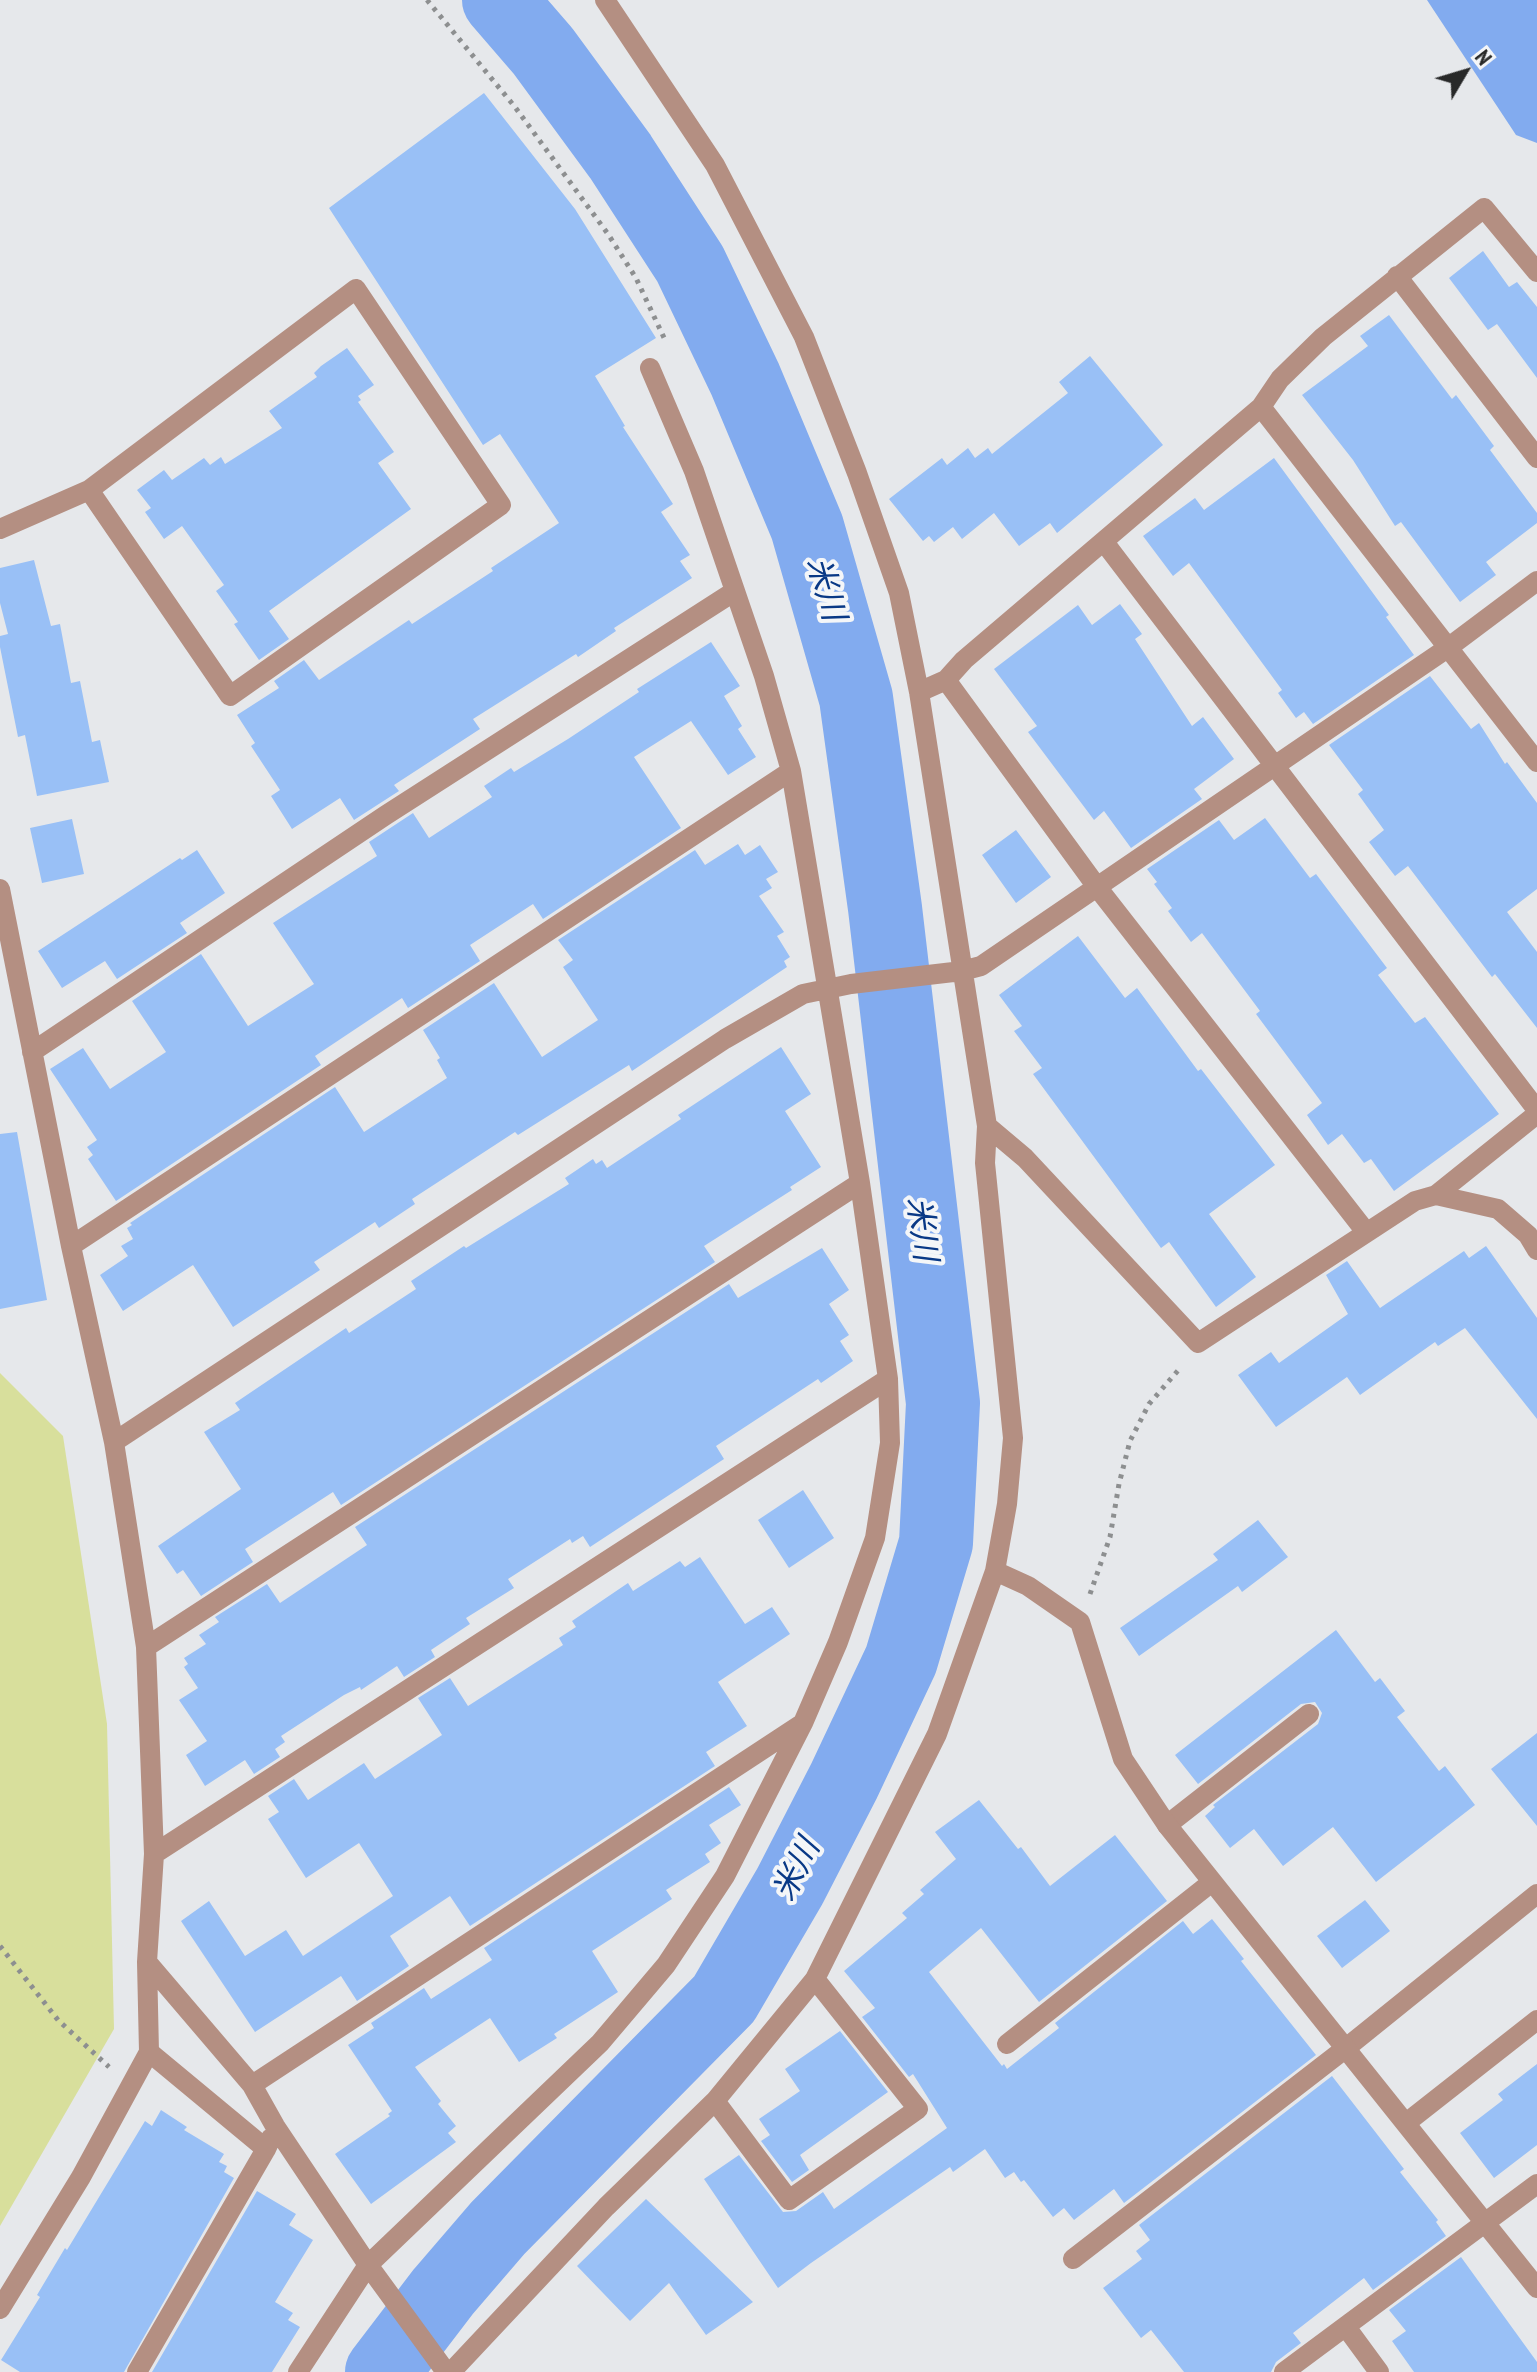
<!DOCTYPE html>
<meta charset="utf-8">
<style>
body{margin:0}
#map{position:relative;width:1537px;height:2372px;overflow:hidden;background:#e6e8eb;font-family:"PT Sans Narrow",sans-serif}
canvas{display:block}
.north{position:absolute;left:1425px;top:32px;width:80px;height:80px;-webkit-text-stroke:6px #f4f6f8;paint-order:stroke;rotate:52deg;font-size:22px;font-weight:700;line-height:32px;text-align:center;color:#282929}
.north::after{content:'';display:block;margin:auto;width:28px;height:36px;background:#282929;clip-path:polygon(50% 0,100% 100%,50% 72%,0 100%)}
</style>
<div id="map">
<canvas width="1537" height="2372"></canvas>
<div class="north">N</div>
</div>
<script>
const context = document.querySelector('canvas').getContext('2d');
context.lineJoin = 'round';
function fill(path, color) {
  context.fillStyle = color;
  context.fill(path, 'evenodd');
}
function shape(rows) {
  const path = new Path2D();
  for (const r of rows) {
    path.moveTo(r[0], r[1]);
    for (let i = 2; i < r.length; i += 2) path.lineTo(r[i], r[i + 1]);
  }
  return path;
}
function stroke(path, color, width, dash) {
  context.strokeStyle = color;
  context.lineWidth = width;
  context.lineCap = dash ? 'butt' : 'round';
  context.setLineDash(dash || []);
  context.stroke(path);
}
function drawText(font, color, halo, rows, align = 'center') {
  context.font = font + ' "PT Sans Narrow","Noto Sans JP",sans-serif';
  context.lineWidth = 8;
  context.setLineDash([]);
  context.textBaseline = 'middle';
  context.strokeStyle = halo;
  context.fillStyle = color;
  for (const [text, x, y, turn = 0] of rows) {
    context.save();
    context.translate(x, y);
    context.rotate((+turn || 0) * Math.PI / 180);
    context.textAlign = isNaN(turn) ? turn : align;
    if (halo) context.strokeText(text, 0, 0);
    context.fillText(text, 0, 0);
    context.restore();
  }
}
const green = shape([
 [0,1373,63,1436,107,1724,114,2029,0,2226]
]);
const water = shape([
 [1427,0,1537,0,1537,143,1516,135]
]);
const river = shape([
 [382,2372,443,2292,498,2228,724,1999,790,1886,844,1781,901,1660,936,1543,943,1403,885,908,856,698,807,527,745,379,690,264,620,156,543,51,499,0]
]);
const building = shape([
 [484,93,575,209,656,338,595,376,625,426,623,427,673,504,661,512,690,555,680,561,692,578,614,628,616,631,578,657,576,654,473,719,480,729,394,785,399,791,354,820,340,798,292,829,271,796,280,790,251,746,255,743,237,715,279,688,274,681,304,660,319,680,409,620,412,624,493,571,491,568,559,523,500,434,483,445,329,208],
 [1483,251,1509,287,1517,282,1537,307,1537,378,1497,324,1488,330,1449,278],
 [1389,315,1452,399,1456,395,1494,446,1490,450,1537,513,1537,523,1486,562,1496,575,1460,602,1401,522,1395,526,1353,460,1302,395,1368,346,1360,336],
 [347,348,374,385,358,396,361,400,358,402,394,452,378,463,411,509,269,611,289,639,259,660,234,624,238,622,216,591,224,585,182,526,164,539,145,512,151,508,137,490,164,470,172,480,204,458,210,465,221,457,225,464,282,428,269,411,317,377,314,373,321,366],
 [1090,356,1163,445,1057,533,1050,523,1019,546,994,513,962,539,953,527,934,542,929,536,923,541,889,499,942,458,947,465,968,448,975,458,988,448,992,454,1068,393,1059,382],
 [1274,458,1389,615,1386,617,1414,655,1313,724,1304,712,1296,718,1278,693,1282,690,1189,563,1173,576,1143,536,1195,498,1204,510],
 [34,560,51,626,60,624,71,683,80,681,92,742,100,740,109,782,37,796,25,735,18,737,0,647,0,636,8,634,0,603,0,568],
 [1120,604,1142,634,1135,639,1192,726,1203,717,1234,759,1194,789,1202,799,1131,848,1104,811,1094,820,1028,732,1037,726,994,669,1078,605,1092,625],
 [711,642,740,686,724,696,742,726,738,729,756,757,728,775,691,721,634,757,681,828,543,919,533,904,470,945,480,961,408,1008,402,998,315,1056,321,1065,116,1201,88,1159,93,1155,87,1147,97,1140,50,1069,83,1048,110,1089,166,1052,132,1001,201,954,248,1026,314,984,273,923,377,856,369,842,413,813,429,838,492,797,484,786,511,768,514,772,568,739,639,692,637,689],
 [1430,676,1471,729,1479,723,1505,764,1507,762,1537,803,1537,889,1507,912,1537,952,1537,1028,1495,974,1492,977,1408,866,1395,876,1369,842,1384,830,1358,794,1363,790,1329,745],
 [1265,818,1310,878,1316,874,1387,968,1378,975,1415,1023,1425,1017,1499,1114,1394,1191,1371,1159,1364,1163,1342,1134,1328,1145,1307,1115,1322,1103,1256,1014,1260,1011,1202,933,1191,942,1168,911,1172,908,1154,884,1157,882,1147,869,1219,820,1234,840],
 [72,819,84,874,42,883,30,828],
 [1016,830,1051,877,1016,903,982,855],
 [738,844,745,855,760,845,778,872,766,879,772,888,759,896,784,932,777,936,790,957,784,961,787,967,632,1071,629,1065,518,1135,515,1132,412,1199,415,1204,379,1228,375,1222,314,1262,320,1270,233,1327,193,1265,123,1311,100,1275,128,1256,121,1246,133,1239,127,1228,132,1225,130,1223,335,1087,364,1132,447,1078,437,1060,440,1058,423,1030,494,983,542,1057,598,1020,563,967,573,960,558,940,695,850,705,865],
 [197,850,225,893,180,923,187,933,117,979,105,961,62,988,38,951,180,858,182,860],
 [1078,936,1125,998,1137,988,1198,1071,1201,1069,1275,1165,1209,1214,1256,1277,1216,1307,1169,1242,1161,1248,1033,1074,1042,1068,1014,1031,1022,1026,999,995],
 [781,1047,811,1094,785,1111,821,1167,790,1187,792,1190,704,1246,715,1262,341,1505,333,1492,245,1549,253,1562,201,1596,183,1570,177,1574,158,1546,241,1489,204,1432,240,1410,235,1403,346,1328,349,1333,416,1289,411,1281,464,1246,466,1248,569,1184,565,1178,593,1159,596,1164,602,1160,607,1168,681,1119,678,1115],
 [17,1132,47,1300,0,1309,0,1134],
 [1486,1246,1537,1318,1537,1419,1465,1328,1438,1346,1435,1342,1360,1395,1347,1377,1276,1427,1238,1375,1271,1352,1279,1363,1348,1314,1326,1275,1347,1261,1380,1308,1464,1251,1469,1258],
 [822,1248,849,1290,829,1304,849,1335,840,1341,853,1361,821,1383,818,1379,716,1446,724,1459,590,1547,583,1536,572,1543,570,1539,508,1579,514,1588,466,1618,470,1624,431,1650,435,1657,404,1677,397,1666,361,1690,360,1687,344,1695,281,1736,285,1742,275,1749,280,1757,254,1774,245,1760,205,1786,186,1755,207,1741,179,1700,198,1688,184,1667,188,1664,184,1658,206,1644,199,1635,219,1622,215,1617,267,1584,280,1603,367,1545,355,1527,729,1284,738,1298],
 [803,1490,834,1538,789,1568,758,1520],
 [1258,1520,1288,1557,1242,1592,1238,1586,1139,1656,1120,1628,1218,1560,1213,1554],
 [700,1557,745,1624,772,1607,790,1634,718,1682,747,1726,706,1752,715,1766,470,1926,450,1896,390,1936,409,1966,357,2001,341,1976,255,2032,181,1921,209,1901,245,1956,286,1930,303,1956,393,1896,359,1843,306,1878,268,1819,279,1812,268,1796,294,1779,308,1800,364,1763,375,1779,442,1735,418,1698,450,1678,468,1706,563,1645,559,1638,576,1627,572,1621,628,1583,633,1591,680,1561,685,1567],
 [1336,1630,1375,1682,1380,1678,1405,1711,1397,1717,1439,1771,1445,1766,1475,1805,1376,1882,1333,1827,1283,1866,1254,1829,1230,1848,1205,1816,1215,1807,1213,1805,1318,1724,1322,1713,1315,1702,1301,1704,1198,1784,1175,1755],
 [1537,1733,1537,1826,1491,1769],
 [729,1787,741,1805,709,1825,721,1843,705,1854,710,1862,666,1890,672,1899,592,1951,618,1992,554,2034,557,2038,519,2062,490,2018,415,2067,441,2101,438,2104,456,2126,448,2133,456,2142,371,2204,335,2154,390,2116,388,2114,392,2111,348,2045,374,2028,371,2023,424,1988,431,1999,492,1960,484,1948],
 [979,1800,1018,1849,1021,1847,1050,1886,1115,1835,1167,1901,1039,2002,981,1928,929,1972,1002,2066,1004,2064,1007,2069,1059,2028,1055,2023,1183,1921,1193,1934,1212,1919,1244,1959,1241,1961,1316,2055,1124,2203,1114,2189,1074,2220,1064,2208,1053,2217,1024,2180,1021,2182,1014,2172,1005,2178,985,2149,953,2172,950,2167,811,2263,778,2288,704,2179,739,2155,783,2212,796,2211,823,2192,834,2209,947,2128,913,2074,909,2077,862,2017,875,2008,844,1971,907,1918,902,1913,924,1894,920,1890,956,1859,935,1832],
 [1365,1900,1390,1931,1342,1968,1317,1936],
 [840,2031,888,2092,800,2155,809,2170,792,2182,761,2141,770,2135,759,2119,800,2091,785,2069],
 [1537,2064,1537,2145,1494,2178,1460,2133,1503,2100,1498,2094],
 [1332,2076,1404,2169,1400,2172,1438,2220,1436,2222,1446,2236,1373,2290,1364,2278,1293,2333,1301,2343,1276,2362,1271,2372,1184,2372,1151,2330,1141,2338,1103,2288,1142,2259,1136,2251,1150,2240,1139,2225],
 [161,2110,187,2127,184,2130,224,2154,219,2162,227,2166,224,2172,234,2178,124,2372,20,2372,1,2360,40,2297,37,2295,65,2248,67,2250,145,2121,152,2126],
 [257,2191,296,2214,289,2225,313,2240,275,2302,293,2313,288,2320,300,2327,272,2372,152,2372],
 [646,2199,753,2302,706,2335,669,2283,630,2321,577,2266],
 [1461,2257,1537,2362,1537,2372,1414,2372,1392,2341,1406,2331,1389,2310]
]);
const path = shape([
 [427,0,515,107,608,234,636,278,666,342],
 [1090,1594,1110,1537,1119,1484,1130,1441,1149,1404,1181,1367],
 [0,1946,58,2020,109,2067]
]);
const lane = shape([
 [1167,1825,1309,1714],
 [1346,2048,1537,1894]
]);
const street = shape([
 [1397,276,1537,458],
 [1261,407,1537,762],
 [0,529,89,490,356,289,501,505,230,696,89,490],
 [1104,542,1537,1110],
 [946,680,1097,887,1366,1232],
 [919,692,946,680,964,660,1261,407,1280,379,1323,337,1484,208,1537,272],
 [0,889,71,1246,114,1442,146,1647,154,1854,147,1962,149,2052,81,2177,0,2309],
 [32,1052,386,815,735,591],
 [987,1126,1025,1158,1198,1343,1415,1201,1436,1195,1537,1114],
 [1436,1195,1498,1209,1528,1235,1537,1250],
 [71,1246,791,771],
 [114,1442,725,1039,803,994,851,984,962,971,981,966,1449,647,1537,581],
 [995,1571,1028,1586,1080,1622,1123,1759,1167,1825,1537,2288],
 [146,1647,860,1183],
 [154,1854,888,1379],
 [147,1962,252,2085,275,2126,368,2265,446,2372],
 [1007,2044,1212,1882],
 [149,2052,266,2149,271,2138],
 [252,2085,800,1725],
 [715,2101,789,2200,918,2109,815,1979],
 [1406,2123,1537,2020],
 [1073,2259,1346,2048],
 [1346,2327,1379,2372],
 [137,2372,266,2149],
 [298,2372,368,2265,600,2043,666,1965,725,1876,803,1723,838,1642,875,1538,890,1443,888,1379,860,1183,791,771,764,676,694,471,650,368],
 [451,2372,606,2207,715,2101,815,1979,937,1734,995,1571,1007,1504,1013,1438,985,1163,987,1126,919,692,899,593,857,473,804,337,715,165,605,0],
 [1284,2372,1537,2184]
]);
const waterNames = [
 ["米川",825,589,74],
 ["米川",921,1229,83],
 ["米川",797,1870,-63]
];
fill(green, '#d8df9c');
fill(water, '#82abef');
stroke(river, '#82abef', 74);
fill(building, '#99c0f6');
stroke(path, '#8d8f90', 5, [4, 6]);
stroke(lane, '#b48f82', 20);
stroke(street, '#b48f82', 20);
drawText('italic 32px', '#093986', '#f4f6f8', waterNames);
</script>
